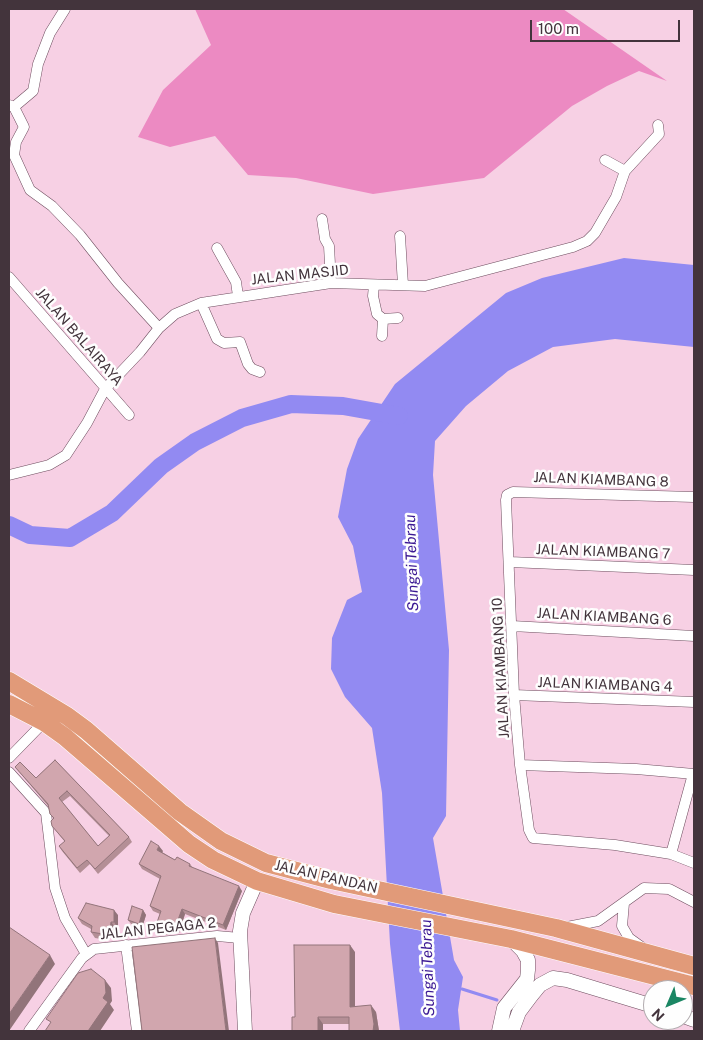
<!DOCTYPE html>
<style>
body{margin:0}
#map{position:relative;width:703px;height:1040px;overflow:hidden;background:#f7d0e4;font-family:"Public Sans",sans-serif}
canvas{display:block}
.frame{position:absolute;inset:0;border:10px solid #43343c;pointer-events:none}
.north{position:absolute;left:643px;top:980px;width:50px;height:50px;box-sizing:border-box;background:#fefefe;border:1px solid #b3adb0;border-radius:50%;rotate:225deg;font-size:14px;font-weight:700;line-height:20px;text-align:center;color:#43343c}
.north::after{content:'';display:block;margin:auto;width:18px;height:22px;background:#1a8663;clip-path:polygon(50% 0,100% 100%,50% 72%,0 100%)}
.scale{position:absolute;left:530px;top:20px;width:150px;height:22px;box-sizing:border-box;border:2px solid #43343c;border-top:0;padding-left:6px;font-size:15px;line-height:18px;white-space:nowrap;color:#43343c;-webkit-text-stroke:4px #fefefe;paint-order:stroke}
</style>
<div id="map">
<canvas width="703" height="1040"></canvas>
<div class="frame"></div>
<div class="north">N</div>
<div class="scale">100 m</div>
</div>
<script>
const context = document.querySelector('canvas').getContext('2d');
context.lineJoin = 'round';
function fill(path, color) {
  context.fillStyle = color;
  context.fill(path, 'evenodd');
}
function shape(rows) {
  const path = new Path2D();
  for (const r of rows) {
    path.moveTo(r[0], r[1]);
    for (let i = 2; i < r.length; i += 2) path.lineTo(r[i], r[i + 1]);
  }
  return path;
}
function stroke(path, color, width, dash) {
  context.strokeStyle = color;
  context.lineWidth = width;
  context.lineCap = dash ? 'butt' : 'round';
  context.setLineDash(dash || []);
  context.stroke(path);
}
function drawText(font, color, halo, rows, align = 'center') {
  context.font = font + ' "Public Sans",sans-serif';
  context.lineWidth = 5;
  context.setLineDash([]);
  context.textBaseline = 'middle';
  context.strokeStyle = halo;
  context.fillStyle = color;
  for (const [text, x, y, turn = 0] of rows) {
    context.save();
    context.translate(x, y);
    context.rotate((+turn || 0) * Math.PI / 180);
    context.textAlign = isNaN(turn) ? turn : align;
    if (halo) context.strokeText(text, 0, 0);
    context.fillText(text, 0, 0);
    context.restore();
  }
}
const green = shape([
 [195,9,563,9,667,81,639,71,607,86,572,106,484,178,373,194,296,178,248,175,215,136,170,147,138,137,163,90,211,45]
]);
const water = shape([
 [624,258,694,265,694,347,615,339,553,347,508,371,466,406,435,441,433,475,449,650,446,816,433,838,454,960,463,977,458,1010,460,1031,400,1031,390,944,382,793,372,728,345,697,331,669,332,638,347,600,362,592,353,546,338,517,347,469,358,439,395,384,506,293,542,278]
]);
const stream = shape([
 [462,989,497,1000]
]);
const river = shape([
 [9,525,30,535,70,538,112,513,161,466,195,442,242,418,291,404,343,406,399,416]
]);
const street = shape([
 [9,105,14,107,24,127,16,142,14,155,30,190,52,206,80,235,118,283,159,328],
 [14,107,33,91,38,64,50,33,65,9],
 [605,160,625,171],
 [322,219,325,239,329,246,331,283],
 [400,236,403,285],
 [217,248,236,282,238,296],
 [9,277,129,415],
 [374,285,373,296,377,314,383,319,398,318],
 [201,303,217,339,224,343,240,342,248,364,252,369,260,372],
 [382,336,383,319],
 [9,475,49,465,66,455,87,423,105,389,140,352,159,328,175,314,201,303,331,283,425,286,573,247,587,241,595,233,616,197,625,171,659,134,658,125],
 [694,497,513,492,507,495,506,500,514,695,520,765,529,830,533,838,615,845,671,854,694,863],
 [510,562,694,570],
 [512,626,694,636],
 [514,695,694,702],
 [9,758,44,722],
 [520,765,636,769,694,774],
 [9,772,46,813,55,888,65,918,86,954],
 [671,854,693,774],
 [624,903,622,926,629,938,643,948],
 [567,927,598,921,644,888,669,889,694,902],
 [126,945,137,1031],
 [29,1031,82,958,94,949,217,936,240,938]
]);
const secondary = shape([
 [683,1016,694,1020],
 [245,1031,240,931,243,913,257,881],
 [499,1031,504,1008,527,979,528,970,528,960,523,951,511,939],
 [512,1031,519,1012,531,996,540,985,553,978,567,980,653,1006]
]);
const highway = shape([
 [9,681,67,716,86,730,180,812,221,841,266,863,331,880,556,928,694,966],
 [9,704,44,722,65,737,189,844,213,860,257,881,334,904,511,939,694,986]
]);
const wall = shape([
 [55,760,129,837,132,842,98,874,90,864,80,873,62,851,59,846,65,842,52,826,54,819,50,814,48,806,15,767,36,778],
 [70,796,109,836,98,846,62,802],
 [163,851,162,852,175,860,190,864,193,868,242,891,226,930,185,914,179,933,164,935,158,933,155,928,160,914,153,911,150,906,160,879,142,869,139,864],
 [143,910,146,915,142,928,131,924,128,920],
 [118,915,118,928,115,927,114,936,108,935,107,940,95,938,91,932,91,929,82,924,78,918],
 [355,952,355,1006,376,1012,379,1031,349,1031,349,1024,323,1024,323,1031,292,1031]
]);
const shadedWall = shape([
 [159,846,163,851,161,855,157,850],
 [239,886,242,891,226,930,223,925],
 [182,909,185,914,179,933,175,928],
 [114,910,118,915,118,928,114,922],
 [143,910,146,915,142,928,139,924],
 [111,922,115,927,114,936,110,930],
 [104,929,108,935,107,940,103,934],
 [215,938,218,943,229,1031,226,1031],
 [350,945,355,952,355,1014,350,1007],
 [50,955,55,964,9,1031,9,1014],
 [105,980,111,988,112,1001,110,1004,114,1010,100,1031,88,1031,103,998],
 [371,1005,376,1012,379,1031,373,1031],
 [318,1017,323,1024,323,1031,318,1031]
]);
const building = shape([
 [55,760,129,837,95,869,87,860,77,868,59,846,65,841,52,826,51,821,54,818,50,814,48,804,15,767,20,762,36,778,55,760],
 [67,791,110,835,98,846,59,798,67,791],
 [151,841,159,846,157,850,175,860,177,857,190,864,189,866,239,886,223,925,182,909,175,928,160,930,155,928,161,911,150,906,161,876,139,864,151,841],
 [86,903,114,910,114,922,111,922,110,930,104,929,103,934,91,932,92,926,78,918,86,903],
 [132,906,143,910,139,924,128,920,132,906],
 [9,927,50,955,9,1014,9,927],
 [215,938,226,1031,142,1031,132,947,215,938],
 [294,945,350,945,350,1007,371,1005,374,1024,373,1031,349,1031,349,1017,318,1017,318,1031,292,1031,292,1017,295,1017,294,945],
 [91,969,105,980,106,993,103,998,108,1002,88,1031,45,1031,51,1022,46,1019,78,973,91,969]
]);
const streetNames = [
 ["JALAN MASJID",300,275,-6],
 ["JALAN BALAIRAYA",79,337,49],
 ["JALAN KIAMBANG 8",601,480,2],
 ["JALAN KIAMBANG 7",603,552,2],
 ["JALAN KIAMBANG 6",604,617,3],
 ["JALAN KIAMBANG 10",501,668,-93],
 ["JALAN KIAMBANG 4",605,685,2],
 ["JALAN PANDAN",326,877,13],
 ["JALAN PEGAGA 2",158,929,-6]
];
const waterNames = [
 ["Sungai Tebrau",412,563,-92],
 ["Sungai Tebrau",428,968,-92]
];
fill(green, '#ec8ac2');
fill(water, '#928af2');
stroke(stream, '#928af2', 3);
stroke(river, '#928af2', 18);
stroke(street, '#6e4d5f', 11);
stroke(secondary, '#6e4d5f', 15);
stroke(highway, '#fff', 19);
stroke(street, '#fff', 10);
stroke(secondary, '#fff', 14);
stroke(highway, '#e19a79', 18);
fill(wall, '#b48f96');
fill(shadedWall, '#92747a');
fill(building, '#d1a6ae');
stroke(building, '#92747a', 1);
drawText('14px', '#43343c', '#fefefe', streetNames);
drawText('italic 15px', '#3b1893', '#fefefe', waterNames);
</script>
